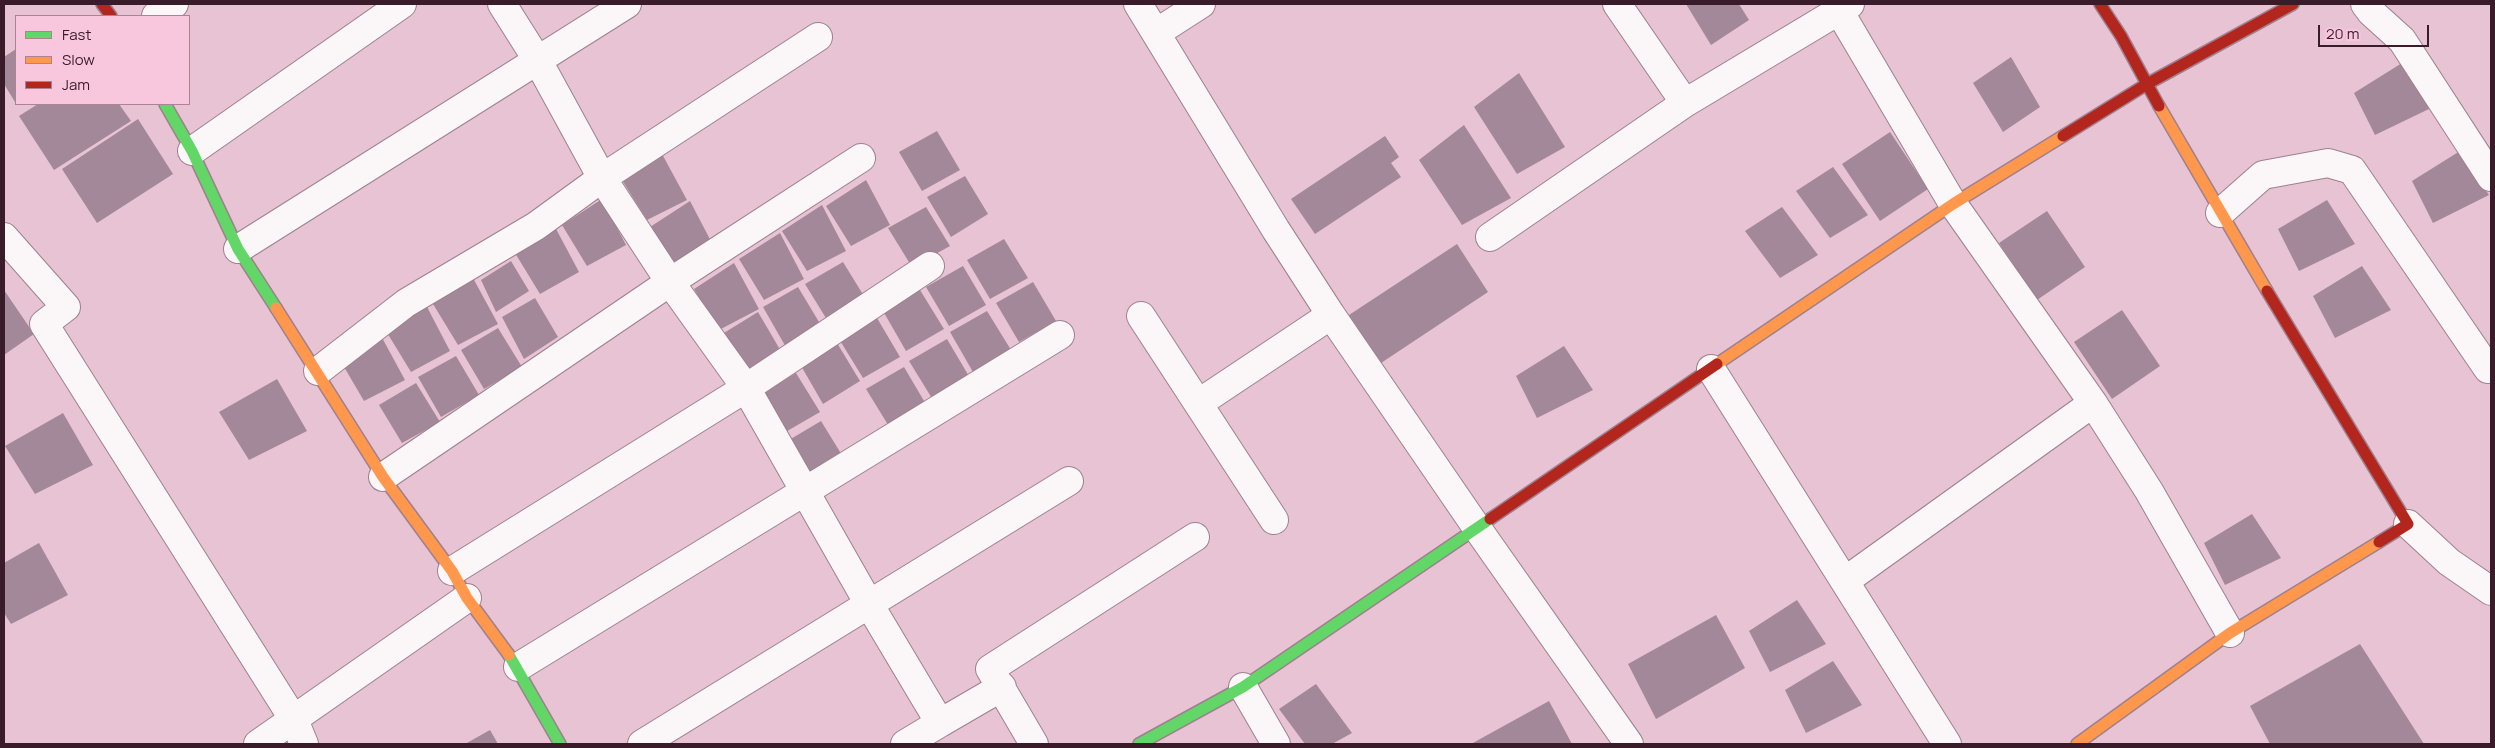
<!DOCTYPE html>
<style>
body{margin:0}
#map{position:relative;width:2495px;height:748px;overflow:hidden;background:#e7c3d3;font-family:Manrope,sans-serif}
canvas{display:block}
.frame{position:absolute;inset:0;border:5px solid #391b2a;pointer-events:none}
.legend{position:absolute;left:15px;top:15px;width:175px;height:90px;box-sizing:border-box;background:#f9c7dd;border:1px solid #ac8295;margin:0;padding:6px 9px;list-style:none;font-size:15px;color:#391b2a}
.legend li{display:flex;align-items:center;gap:10px;height:25px}
.legend b{width:25px;border:1px solid #ac8295}
.scale{position:absolute;left:2318px;top:25px;width:111px;height:22px;box-sizing:border-box;border:2px solid #391b2a;border-top:0;padding-left:6px;font-size:15px;line-height:18px;white-space:nowrap;color:#391b2a;-webkit-text-stroke:4px #f9c7dd;paint-order:stroke}
</style>
<div id="map">
<canvas width="2495" height="748"></canvas>
<div class="frame"></div>
<ul class="legend">
<li><b style="height:6px;background:#63d668"></b>Fast</li>
<li><b style="height:6px;background:#ff974d"></b>Slow</li>
<li><b style="height:6px;background:#b3261e"></b>Jam</li>
</ul>
<div class="scale">20 m</div>
</div>
<script>
const context = document.querySelector('canvas').getContext('2d');
context.lineJoin = 'round';
function fill(path, color) {
  context.fillStyle = color;
  context.fill(path, 'evenodd');
}
function shape(rows) {
  const path = new Path2D();
  for (const r of rows) {
    path.moveTo(r[0], r[1]);
    for (let i = 2; i < r.length; i += 2) path.lineTo(r[i], r[i + 1]);
  }
  return path;
}
function stroke(path, color, width, dash) {
  context.strokeStyle = color;
  context.lineWidth = width;
  context.lineCap = dash ? 'butt' : 'round';
  context.setLineDash(dash || []);
  context.stroke(path);
}
const building = shape([
 [1686,4,1739,4,1749,20,1711,45],
 [16,49,16,101,15,102,4,84,4,57],
 [2011,57,2040,107,2003,132,1973,83],
 [2402,63,2431,108,2375,135,2354,93],
 [1519,73,1565,147,1517,174,1474,107],
 [38,104,119,104,131,121,54,170,19,116],
 [138,119,173,174,97,223,62,169],
 [1464,125,1511,198,1462,225,1419,160],
 [937,131,960,170,922,191,899,152],
 [1890,132,1928,189,1880,221,1842,164],
 [1385,136,1399,157,1391,163,1401,177,1315,234,1291,199],
 [2460,151,2489,195,2433,223,2412,181],
 [662,154,687,200,647,220,622,180],
 [1833,167,1868,215,1830,238,1796,191],
 [965,176,988,214,951,237,927,197],
 [866,180,890,225,851,246,826,206],
 [602,199,626,245,587,266,562,225],
 [2327,200,2355,244,2299,271,2278,229],
 [690,201,714,247,674,268,650,227],
 [822,205,846,251,807,271,782,231],
 [926,207,950,246,912,267,888,228],
 [1782,207,1818,255,1780,278,1745,231],
 [2047,211,2085,267,2037,300,1999,243],
 [555,227,579,272,540,294,515,253],
 [780,233,804,279,764,300,739,259],
 [1004,239,1028,278,990,299,967,260],
 [1457,244,1488,292,1381,363,1349,315],
 [511,261,529,291,496,312,481,280],
 [843,262,867,301,829,323,805,284],
 [734,263,759,309,719,330,694,289],
 [963,266,986,305,949,326,926,287],
 [2362,266,2391,310,2335,338,2313,296],
 [473,278,498,324,458,345,433,304],
 [1033,282,1056,321,1019,342,996,303],
 [798,287,822,327,787,349,763,307],
 [4,290,34,334,4,355],
 [920,290,944,329,906,351,883,311],
 [535,298,558,337,524,359,502,317],
 [426,305,450,351,411,372,386,331],
 [2122,310,2160,366,2112,399,2074,342],
 [987,311,1011,350,973,372,950,332],
 [758,312,782,353,743,377,719,336],
 [877,318,900,357,863,378,839,339],
 [498,328,522,367,484,389,461,350],
 [380,334,405,380,364,401,340,360],
 [947,339,970,378,933,400,909,361],
 [837,343,860,381,823,404,800,364],
 [1564,346,1593,390,1537,418,1516,376],
 [456,356,479,395,441,417,418,377],
 [904,367,927,406,890,428,866,389],
 [796,373,820,412,782,434,759,395],
 [277,379,307,431,249,460,219,412],
 [416,383,440,422,402,443,379,405],
 [63,413,93,465,35,494,5,446],
 [821,421,845,460,807,482,784,443],
 [2252,514,2281,558,2225,585,2204,543],
 [39,543,68,595,11,624,4,613,4,563],
 [1797,600,1826,644,1770,672,1749,631],
 [1716,615,1745,668,1656,719,1628,664],
 [2360,644,2424,744,2270,744,2250,706],
 [1833,661,1862,705,1806,733,1785,690],
 [1316,684,1352,733,1332,744,1305,744,1279,709],
 [1549,701,1572,744,1471,744],
 [490,730,498,744,465,744]
]);
const street = shape([
 [502,4,538,61,602,178,670,282,746,388,869,604,940,723,1002,687],
 [1138,4,1276,230,1331,315,1477,528,1629,744],
 [1617,4,1685,103],
 [1835,4,1953,204,2093,403,2149,491,2230,633],
 [2365,4,2371,12,2402,40,2491,177],
 [156,16,174,4],
 [1156,33,1201,4],
 [192,151,402,4],
 [2220,213,2263,175,2328,163,2352,170,2488,369],
 [4,237,66,307,44,324,294,720,304,744],
 [1490,237,1685,103,1850,4],
 [238,249,627,4],
 [1141,316,1274,520],
 [1711,369,1947,744],
 [318,371,406,303,536,226,602,178,818,37],
 [1199,403,1331,315],
 [383,477,670,282,861,158],
 [2408,524,2449,562,2491,591],
 [452,571,746,388,930,266],
 [1845,581,2093,403],
 [518,667,1060,335],
 [1243,687,1276,744],
 [258,744,467,598],
 [642,744,1069,481],
 [905,744,940,723],
 [1034,744,990,669,1195,537]
]);
const fast = shape([
 [165,104,192,151,238,249,276,308],
 [509,655,560,744],
 [1139,744,1243,687,1490,519]
]);
const slow = shape([
 [2159,106,2267,291],
 [276,308,383,477,452,571,467,598,509,655],
 [1717,364,1953,204,2063,136],
 [2077,744,2230,633,2379,542]
]);
const jam = shape([
 [102,4,111,16],
 [2159,106,2147,84,2293,4],
 [2063,136,2147,84,2121,36,2100,4],
 [2267,291,2408,524,2379,542],
 [1490,519,1717,364]
]);
fill(building, '#a38899');
stroke(street, '#9e808e', 30);
stroke(fast, '#9e808e', 14);
stroke(slow, '#9e808e', 14);
stroke(jam, '#9e808e', 14);
stroke(street, '#fbf6f8', 28);
stroke(fast, '#63d668', 11);
stroke(slow, '#ff974d', 11);
stroke(jam, '#b3261e', 11);
</script>
